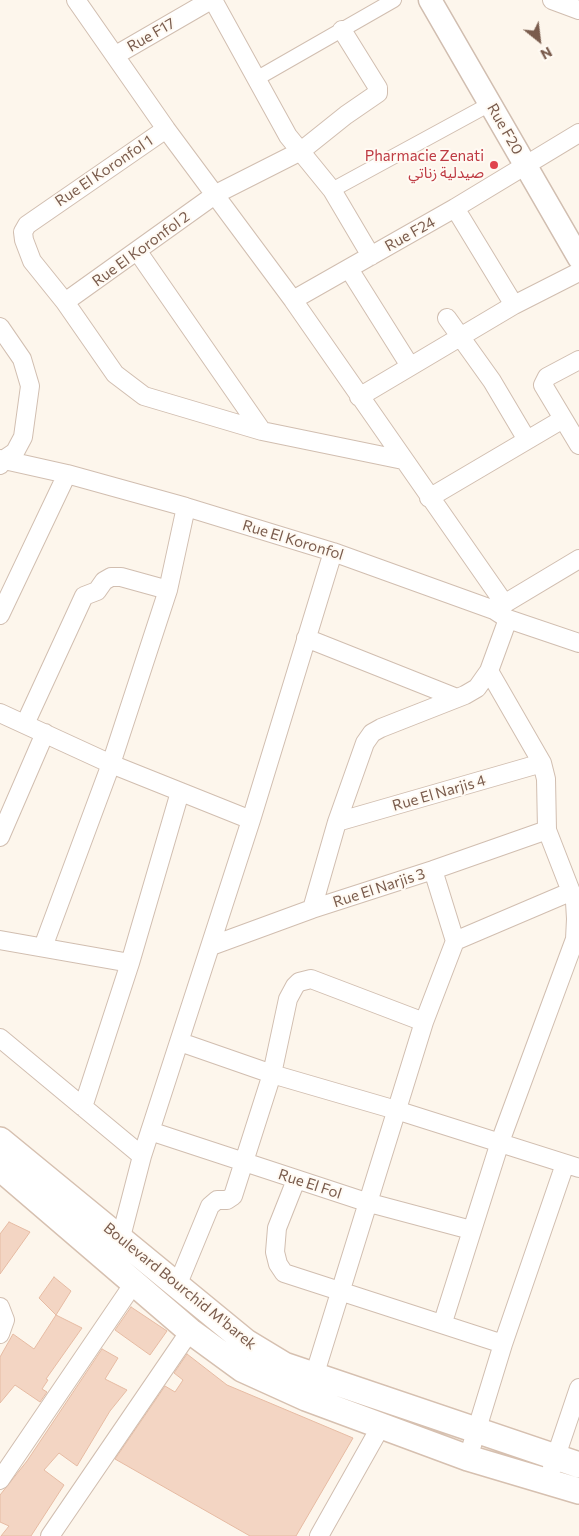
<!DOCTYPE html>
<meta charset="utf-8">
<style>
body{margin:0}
#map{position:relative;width:579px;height:1536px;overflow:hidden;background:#fdf6ec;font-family:Commissioner,sans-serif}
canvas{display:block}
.north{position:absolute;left:514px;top:15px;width:50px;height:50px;-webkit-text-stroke:4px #fffaf3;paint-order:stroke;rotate:151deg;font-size:14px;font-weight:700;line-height:20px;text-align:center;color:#7a5c4d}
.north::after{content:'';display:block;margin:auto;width:18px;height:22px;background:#7a5c4d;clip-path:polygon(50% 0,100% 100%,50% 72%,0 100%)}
</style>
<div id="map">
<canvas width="579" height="1536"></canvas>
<div class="north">N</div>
</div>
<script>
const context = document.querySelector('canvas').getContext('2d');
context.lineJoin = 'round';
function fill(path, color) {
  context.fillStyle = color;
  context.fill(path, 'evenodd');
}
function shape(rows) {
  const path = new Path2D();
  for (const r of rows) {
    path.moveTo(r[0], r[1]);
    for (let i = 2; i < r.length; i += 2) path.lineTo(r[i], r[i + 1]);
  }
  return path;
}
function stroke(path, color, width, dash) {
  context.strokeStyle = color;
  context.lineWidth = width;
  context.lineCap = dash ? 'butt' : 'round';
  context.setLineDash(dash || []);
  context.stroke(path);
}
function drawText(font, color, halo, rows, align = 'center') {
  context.font = font + ' Commissioner,"Noto Sans Arabic",sans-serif';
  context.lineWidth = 4;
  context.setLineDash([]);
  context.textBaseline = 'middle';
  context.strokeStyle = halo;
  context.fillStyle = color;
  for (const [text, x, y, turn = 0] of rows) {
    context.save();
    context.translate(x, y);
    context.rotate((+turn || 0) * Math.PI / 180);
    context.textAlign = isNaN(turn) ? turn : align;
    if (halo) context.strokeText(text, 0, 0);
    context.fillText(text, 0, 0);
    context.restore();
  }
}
const building = shape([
 [9,1222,30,1232,0,1274,0,1234,9,1222],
 [54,1277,71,1291,56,1315,39,1298,54,1277],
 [131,1307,167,1331,150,1355,115,1330,131,1307],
 [56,1315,82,1328,46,1379,48,1380,42,1389,47,1392,40,1402,15,1385,0,1403,0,1357,13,1334,34,1349,56,1315],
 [102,1349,118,1358,105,1379,127,1390,110,1411,77,1466,59,1453,44,1470,64,1485,31,1536,1,1536,9,1526,0,1522,0,1495,27,1461,102,1349],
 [187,1354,227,1385,353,1438,296,1536,250,1536,115,1459,165,1386,175,1392,183,1380,174,1373,187,1354]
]);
const pedestrian = shape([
 [256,79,394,0],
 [332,190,490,104]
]);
const minor = shape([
 [76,0,166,129,293,300,504,603],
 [213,0,288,136,332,190,371,256],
 [552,0,579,10],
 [116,55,211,0],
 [166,129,27,225,23,232,24,240,32,261,65,302,115,374,144,396,262,431,403,460],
 [455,208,514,305],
 [138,252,262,431],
 [349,269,410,366],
 [293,300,455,208,579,133],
 [65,302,216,194,301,151,346,115,378,93,378,88,342,30],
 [447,318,492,381,527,440],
 [0,327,22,359,30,386,23,437,15,452,3,460,0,465],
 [579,360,547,377,543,385,579,445],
 [359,397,514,305,579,272],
 [0,459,67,474,186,507,333,552,494,610,508,619,579,643],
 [429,498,563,419],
 [494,610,579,559],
 [0,615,67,474],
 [306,638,457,698],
 [0,713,111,764,251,820],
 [25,724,84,596,97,591,104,581,111,577,121,577,168,590],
 [337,822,542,763],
 [0,837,45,733],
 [312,909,337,822,365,743,372,733,381,728,465,695,477,688,489,671,508,619],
 [0,940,130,963],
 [455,941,570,892],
 [211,946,312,909,433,870,547,830],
 [43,947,111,764,168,590,186,507],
 [0,1038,142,1156],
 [180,1042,272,1074,396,1110,579,1168],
 [83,1107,130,963,180,792],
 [150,1131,366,1202,471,1230],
 [296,1180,277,1228,275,1252,278,1264,284,1273,503,1344],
 [115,1247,121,1237,142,1156,251,820,333,552],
 [177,1286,210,1206,217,1200,227,1200,233,1196,272,1074,288,999,295,986,299,982,311,979,424,1022],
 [0,1307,5,1320,0,1334],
 [443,1322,500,1142,575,939,576,919,575,902,547,830,546,779,542,763,489,671],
 [311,1386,424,1022,455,941,433,870],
 [468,1458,503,1344,565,1164],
 [552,1468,579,1388],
 [0,1480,134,1283],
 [50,1536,190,1331],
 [319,1536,381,1426]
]);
const tertiary = shape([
 [430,0,579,258]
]);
const secondary = shape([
 [0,1140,246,1342,284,1365,579,1465],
 [0,1168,190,1331,242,1369,306,1398,468,1458,579,1491]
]);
const markers = [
 [494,165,5,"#e0444e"]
];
const streetNames = [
 ["Rue F17",151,35,-30],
 ["Rue F20",505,129,60],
 ["Rue El Koronfol 1",104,171,-34],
 ["Rue F24",410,234,-29],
 ["Rue El Koronfol 2",141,249,-36],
 ["Rue El Koronfol",293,540,17],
 ["Rue El Narjis 4",439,793,-16],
 ["Rue El Narjis 3",379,888,-18],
 ["Rue El Fol",310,1184,18],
 ["Boulevard Bourchid M'barek",180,1286,39]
];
const healthNames = [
 ["Pharmacie Zenati",484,156],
 ["صيدلية زناتي",484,173]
];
fill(building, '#f3d5c3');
stroke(building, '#e6bba3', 1);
stroke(pedestrian, '#d1beb0', 16);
stroke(minor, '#d1beb0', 20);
stroke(tertiary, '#d1beb0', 25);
stroke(secondary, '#d6c0b0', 28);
stroke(pedestrian, '#fff', 14);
stroke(minor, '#fff', 18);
stroke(tertiary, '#fff', 22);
stroke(secondary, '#fff', 25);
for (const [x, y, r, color] of markers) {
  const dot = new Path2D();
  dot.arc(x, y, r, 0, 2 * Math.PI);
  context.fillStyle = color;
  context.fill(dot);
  stroke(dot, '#fffaf3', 2);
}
drawText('15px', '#7a5c4d', '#fffaf3', streetNames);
drawText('15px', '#be3a42', '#fffaf3', healthNames, 'right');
</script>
